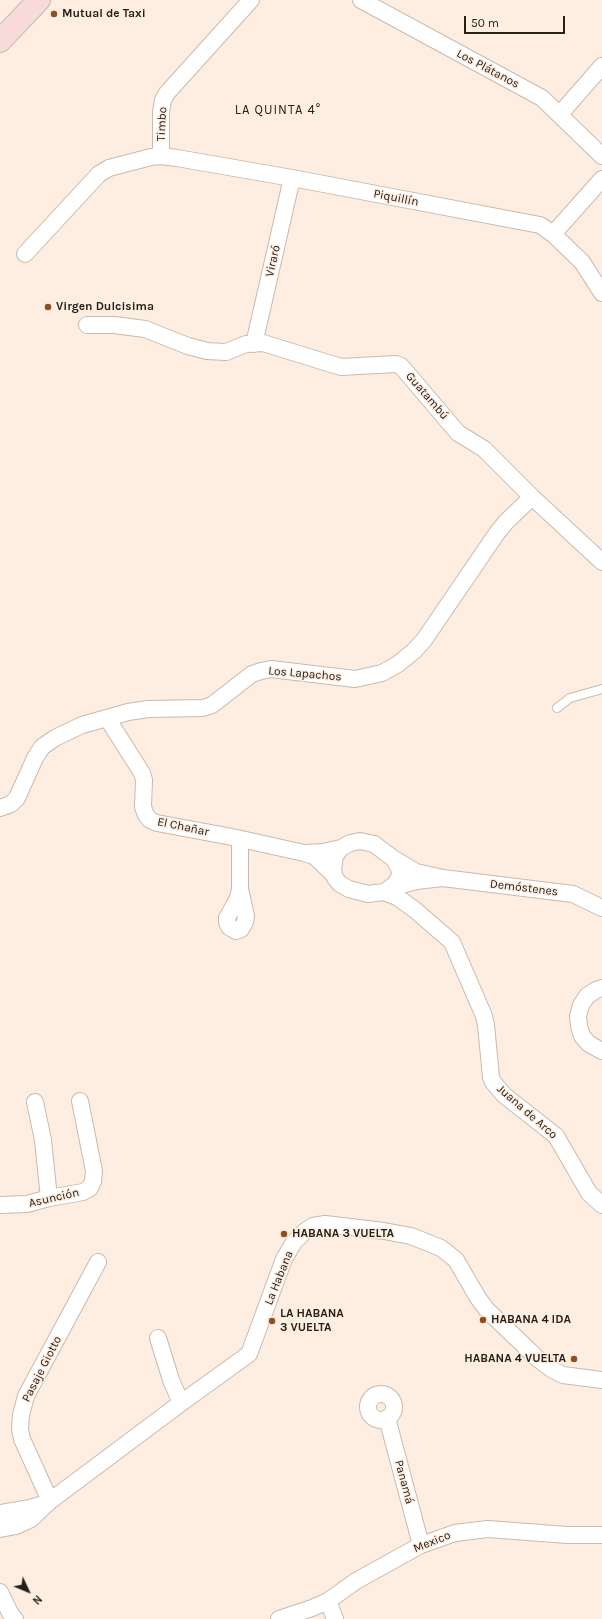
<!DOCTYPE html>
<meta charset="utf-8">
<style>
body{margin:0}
#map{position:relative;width:602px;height:1619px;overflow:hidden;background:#feeee1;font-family:Karla,sans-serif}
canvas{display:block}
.north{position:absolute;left:8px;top:1571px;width:40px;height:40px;-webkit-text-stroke:3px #feeee1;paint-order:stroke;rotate:134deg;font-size:11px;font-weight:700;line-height:16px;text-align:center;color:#26201b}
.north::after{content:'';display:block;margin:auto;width:14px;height:18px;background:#26201b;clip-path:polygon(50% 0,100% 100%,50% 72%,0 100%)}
.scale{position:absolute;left:464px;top:16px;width:101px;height:18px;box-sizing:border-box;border:2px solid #26201b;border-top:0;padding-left:5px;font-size:12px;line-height:14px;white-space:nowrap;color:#26201b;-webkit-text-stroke:3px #feeee1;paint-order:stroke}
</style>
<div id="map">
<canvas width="602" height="1619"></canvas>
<div class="north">N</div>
<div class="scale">50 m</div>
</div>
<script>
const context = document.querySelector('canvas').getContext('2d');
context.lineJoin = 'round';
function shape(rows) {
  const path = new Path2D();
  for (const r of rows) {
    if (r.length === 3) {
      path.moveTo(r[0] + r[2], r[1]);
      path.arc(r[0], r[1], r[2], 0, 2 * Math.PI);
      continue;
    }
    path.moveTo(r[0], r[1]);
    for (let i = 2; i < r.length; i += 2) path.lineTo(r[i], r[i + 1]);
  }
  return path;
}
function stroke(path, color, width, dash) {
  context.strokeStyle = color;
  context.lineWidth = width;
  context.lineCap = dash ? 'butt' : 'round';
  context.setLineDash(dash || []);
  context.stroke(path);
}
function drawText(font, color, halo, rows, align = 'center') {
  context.font = font + ' Karla,sans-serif';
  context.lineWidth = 3;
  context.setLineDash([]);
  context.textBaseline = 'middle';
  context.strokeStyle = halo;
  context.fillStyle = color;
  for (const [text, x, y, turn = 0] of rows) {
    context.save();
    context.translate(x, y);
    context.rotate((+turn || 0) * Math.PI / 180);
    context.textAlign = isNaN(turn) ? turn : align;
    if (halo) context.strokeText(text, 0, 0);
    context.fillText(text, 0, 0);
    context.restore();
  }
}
const lane = shape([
 [557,708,570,698,602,689]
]);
const street = shape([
 [361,0,542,98,602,156],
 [560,114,602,66],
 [161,156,177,158,292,178,540,225,553,234,582,262,602,293],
 [553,234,602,179],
 [25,254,99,174,109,168,151,157,161,156,161,112,163,100,167,93,251,0],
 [87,325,114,325,145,329,188,346,207,351,226,352,246,344,263,343,341,367,396,364,401,366,458,433,484,449,532,497,602,562],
 [254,344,292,178],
 [107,718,142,773,144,780,143,807,146,815,150,820,157,823,232,837,304,853],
 [0,808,11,804,17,798,35,758,42,747,55,738,82,725,128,712,148,709,203,708,212,705,252,674,261,671,271,669,355,679,382,673,398,664,414,651,424,640,497,533,506,522,532,497],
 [240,839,240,889,238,898,227,918,227,922,229,927,236,931,241,929,245,922,246,916,240,889],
 [360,841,374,844,394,859,399,868,400,874,398,880,393,886,384,892,368,894,349,889,340,884,335,878,333,870,335,856,341,848,350,843,360,841],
 [334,875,314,856,304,853,323,852,341,848],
 [443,878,573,894,602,908],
 [391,888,416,881,443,878,416,872,394,859],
 [384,892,397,897,415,910,452,942,484,1016,486,1025,491,1077,493,1082,504,1095,556,1136,589,1193,602,1205],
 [602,988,596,990,587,996,581,1005,578,1016,579,1026,582,1036,589,1044,602,1051],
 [35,1102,43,1140,49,1198],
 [0,1205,27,1204,49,1198,83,1192,90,1188,93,1181,94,1171,80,1101],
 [158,1338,171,1380,181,1403],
 [381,1407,13],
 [387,1418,421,1545],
 [50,1501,22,1439,20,1429,21,1415,26,1396,98,1262],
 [0,1513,30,1508,47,1503],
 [0,1529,16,1526,31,1519,50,1501,181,1403,249,1354,284,1259,294,1242,304,1232,313,1226,325,1224,384,1231,411,1236,441,1248,456,1260,478,1298,487,1310,538,1359,553,1370,563,1375,602,1380],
 [0,1592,10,1613,15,1619],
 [328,1601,335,1619],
 [279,1619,312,1608,328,1601,356,1581,421,1545,455,1533,488,1529,567,1535,602,1535]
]);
const secondary = shape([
 [0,41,39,0]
]);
const markers = [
 [54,14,4,"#924e21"],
 [48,307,4,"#924e21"],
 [284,1234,4,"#924e21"],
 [483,1320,4,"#924e21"],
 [272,1321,4,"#924e21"],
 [574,1359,4,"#924e21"]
];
const poiNames = [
 ["Mutual de Taxi",62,14],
 ["Virgen Dulcisima",56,307],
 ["HABANA 3 VUELTA",292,1234],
 ["LA HABANA",280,1314],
 ["3 VUELTA",280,1328],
 ["HABANA 4 IDA",491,1320],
 ["HABANA 4 VUELTA",566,1359,"right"]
];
const streetNames = [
 ["Los Plátanos",488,69,28],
 ["Timbo",162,124,-87],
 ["Piquillín",396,198,11],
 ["Viraró",273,261,-77],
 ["Guatambú",427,396,49],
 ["Los Lapachos",305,674,5],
 ["El Chañar",183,827,12],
 ["Demóstenes",524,888,7],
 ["Juana de Arco",527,1112,41],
 ["Asunción",54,1198,-13],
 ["La Habana",279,1278,-68],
 ["Pasaje Giotto",42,1369,-63],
 ["Panamá",404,1482,75],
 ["Mexico",432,1542,-22]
];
const neighbourhoodNames = [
 ["LA QUINTA 4°",278,110]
];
stroke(lane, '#c9baae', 10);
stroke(street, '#c9baae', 18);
stroke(secondary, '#c9baae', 24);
stroke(lane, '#fff', 8);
stroke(street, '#fff', 16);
stroke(secondary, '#f8dadc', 22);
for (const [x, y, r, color] of markers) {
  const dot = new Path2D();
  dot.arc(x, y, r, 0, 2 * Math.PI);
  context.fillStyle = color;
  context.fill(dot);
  stroke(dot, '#feeee1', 1.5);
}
drawText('bold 12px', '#26201b', '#feeee1', poiNames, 'left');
drawText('12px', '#26201b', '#feeee1', streetNames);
context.letterSpacing = '1px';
drawText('13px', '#26201b', '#feeee1', neighbourhoodNames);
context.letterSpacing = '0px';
</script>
